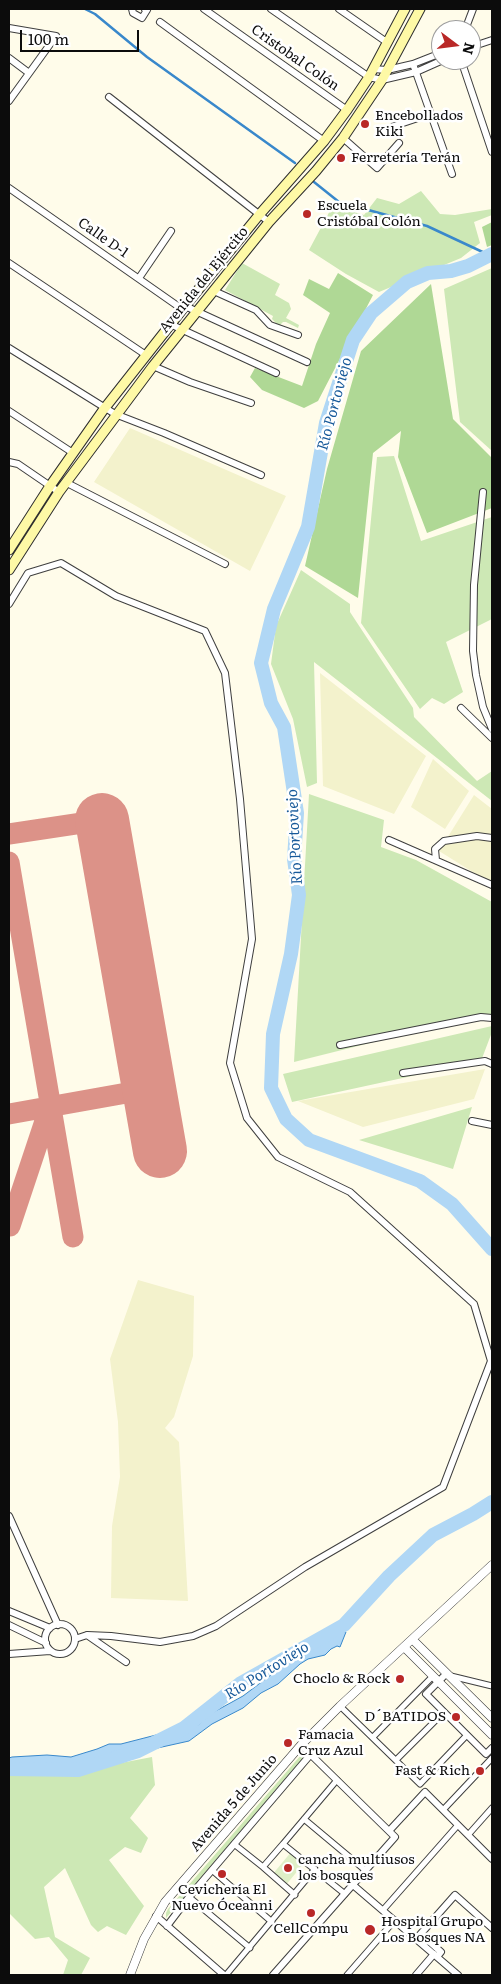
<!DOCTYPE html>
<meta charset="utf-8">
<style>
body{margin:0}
#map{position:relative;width:501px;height:1984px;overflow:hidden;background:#fffcea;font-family:Literata,serif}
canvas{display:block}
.frame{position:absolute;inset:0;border:10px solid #0c0c0c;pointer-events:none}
.north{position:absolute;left:431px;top:20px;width:50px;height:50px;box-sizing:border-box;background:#fff;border:1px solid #9e9e9e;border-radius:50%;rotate:105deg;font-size:14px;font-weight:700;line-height:20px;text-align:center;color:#0c0c0c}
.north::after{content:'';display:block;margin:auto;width:18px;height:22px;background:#b92827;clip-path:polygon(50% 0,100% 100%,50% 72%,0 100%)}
.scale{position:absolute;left:20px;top:30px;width:119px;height:22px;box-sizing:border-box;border:2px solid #0c0c0c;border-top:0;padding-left:6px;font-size:15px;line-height:18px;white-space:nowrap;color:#0c0c0c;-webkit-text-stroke:4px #fff;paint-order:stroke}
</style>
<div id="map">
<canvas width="501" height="1984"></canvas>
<div class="frame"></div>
<div class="north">N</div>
<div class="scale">100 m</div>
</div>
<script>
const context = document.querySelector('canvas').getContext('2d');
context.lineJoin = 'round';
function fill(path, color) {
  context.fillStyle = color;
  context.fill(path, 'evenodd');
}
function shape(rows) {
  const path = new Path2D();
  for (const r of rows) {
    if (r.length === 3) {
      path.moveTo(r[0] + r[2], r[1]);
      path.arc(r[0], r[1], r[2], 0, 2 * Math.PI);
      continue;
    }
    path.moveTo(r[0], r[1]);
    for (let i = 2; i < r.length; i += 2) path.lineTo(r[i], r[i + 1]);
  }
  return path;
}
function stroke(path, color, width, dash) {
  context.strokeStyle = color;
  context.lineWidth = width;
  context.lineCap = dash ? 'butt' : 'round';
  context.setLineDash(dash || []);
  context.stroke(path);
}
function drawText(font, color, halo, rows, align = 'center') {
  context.font = font + ' Literata,serif';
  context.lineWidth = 5;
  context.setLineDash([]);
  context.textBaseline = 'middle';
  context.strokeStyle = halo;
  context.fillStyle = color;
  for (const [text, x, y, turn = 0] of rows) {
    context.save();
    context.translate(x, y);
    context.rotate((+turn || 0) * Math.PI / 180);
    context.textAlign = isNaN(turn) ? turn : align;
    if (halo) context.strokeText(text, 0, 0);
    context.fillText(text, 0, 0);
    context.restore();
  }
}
const farmland = shape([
 [130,428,286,496,250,571,94,482],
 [320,673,426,756,394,814,323,786],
 [433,759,469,791,445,829,411,807],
 [474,795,492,809,492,884,439,851],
 [485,1069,474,1099,363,1127,298,1101],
 [138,1280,194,1296,193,1356,174,1417,165,1428,179,1442,188,1601,111,1598,112,1526,120,1477,118,1422,110,1359]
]);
const green = shape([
 [421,191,440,214,455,215,492,209,492,215,474,222,480,243,461,258,379,292,346,274,309,250,333,205,364,215,377,198,399,204],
 [242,263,280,284,275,295,289,303,291,309,286,318,299,325,298,328,286,322,283,322,279,326,272,319,273,316,225,290],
 [492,268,492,451,460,422,444,289],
 [394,456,421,541,492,517,492,619,446,642,463,692,444,704,432,698,420,709,361,623,377,457],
 [301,570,350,604,350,612,413,708,414,717,477,781,492,771,492,801,314,662,317,783,307,787,293,719,271,664,276,626],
 [309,794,384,820,381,847,416,860,492,902,492,1016,474,1017,294,1062],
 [492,1026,492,1032,481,1061,292,1102,283,1074],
 [472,1107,453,1169,359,1140],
 [301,1755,304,1758,166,1918,166,1913,168,1909],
 [152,1757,155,1785,130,1818,148,1838,141,1853,125,1847,109,1860,144,1906,126,1935,107,1926,98,1932,91,1925,65,1868,44,1887,55,1937,90,1958,81,1975,63,1975,68,1960,49,1937,35,1939,9,1913,9,1775,27,1774,53,1776]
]);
const forest = shape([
 [492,222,492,245,487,247,482,227],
 [338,273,373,295,318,401,304,408,262,390,250,377,255,368,302,386,316,344,330,313,303,295,309,279,329,289],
 [431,284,453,419,492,458,492,508,427,533,398,457,401,431,373,453,358,598,305,566,327,469,361,351]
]);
const pitch = shape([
 [292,1851,305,1862,285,1886,272,1875]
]);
const water = shape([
 [341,1631,346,1632,340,1647,337,1646,331,1649,325,1655,308,1659,300,1664,278,1684,261,1693,243,1708,212,1724,189,1741,153,1749,137,1749,70,1767,51,1766,41,1772,17,1767,9,1768,9,1758,12,1757,47,1755,71,1757,97,1749,109,1744,121,1744,156,1735,161,1735,184,1730,198,1725,212,1713,243,1696,296,1656,341,1631]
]);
const stream = shape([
 [85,9,95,14,147,57,295,163],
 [314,182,339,202,427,226,489,255]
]);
const river = shape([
 [492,254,468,266,451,271,428,273,407,282,371,313,353,340,326,423,308,527,274,609,261,663,271,703,284,727,297,813,294,859,299,895,291,954,273,1034,271,1088,286,1119,309,1140,420,1181,452,1204,492,1249],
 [9,1769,78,1770,138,1751,184,1728,241,1683,344,1625,389,1576,433,1535,473,1514,492,1502]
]);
const taxiway = shape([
 [9,834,102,820],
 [9,862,73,1237],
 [9,1114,149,1089],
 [10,1226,49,1109]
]);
const runway = shape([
 [102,820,160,1151]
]);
const pedestrian = shape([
 [451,1676,492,1686],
 [340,1706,420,1784,467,1735],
 [373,1737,433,1676],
 [396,1760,444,1712],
 [337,1780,283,1844,345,1894],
 [443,1810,492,1758],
 [304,1819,365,1870],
 [468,1835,492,1808],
 [234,1844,263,1867,283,1844],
 [263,1867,295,1895],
 [212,1870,272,1922],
 [189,1897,250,1948],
 [383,1910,458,1825],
 [226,1975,315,1869],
 [347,1975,395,1920]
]);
const minor = shape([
 [132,9,133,13,142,18,147,10,145,9],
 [204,9,347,110],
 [271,9,369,77,382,80,416,72,443,60],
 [339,9,388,43],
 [160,22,324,141],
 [9,28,56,36,9,101],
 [465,30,473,9],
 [471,47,492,40],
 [9,58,29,73],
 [461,60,492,152],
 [413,64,452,174],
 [373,69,387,70,413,64,441,53],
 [109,97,269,222],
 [394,126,430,114],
 [343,138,377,168,399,143],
 [9,188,182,309],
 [9,263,146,355],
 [139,278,171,231],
 [214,291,256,310,270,325,298,335],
 [185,306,307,362],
 [170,324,276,373],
 [9,348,115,414,164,433,261,475],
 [153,366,190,382,251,403],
 [9,411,73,453],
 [9,462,18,464,59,492],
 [67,483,225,564],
 [483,492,474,585,473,651,476,675,483,707,492,729],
 [9,604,28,573,61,563,116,596,205,631,225,673,240,799,252,939,230,1063,247,1118,278,1157,350,1192,474,1304,491,1361,443,1487,305,1567,216,1626,193,1636,160,1642,111,1636,87,1635],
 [461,708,492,738],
 [389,840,492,885],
 [436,860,435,849,444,841,477,836,492,838],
 [340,1045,481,1017,492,1018],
 [403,1073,485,1061,492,1064],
 [472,1121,492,1125],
 [9,1516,58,1625],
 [9,1611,50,1628],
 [60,1639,15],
 [9,1625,46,1643],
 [75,1639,87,1635,126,1662],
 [9,1654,50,1651],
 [446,1674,426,1694,486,1754,492,1748],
 [389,1831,425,1792,492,1859],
 [353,1885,458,1975],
 [156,1916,224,1975],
 [167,1926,189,1897,311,1754],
 [421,1934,441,1952,437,1957],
 [417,1938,455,1895,492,1928],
 [273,1975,395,1837,301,1745],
 [416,1975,434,1954]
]);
const tertiary = shape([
 [413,1640,492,1718],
 [404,1647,492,1735],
 [130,1975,144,1939,165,1902,301,1745,340,1706,492,1565]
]);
const secondary = shape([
 [9,550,50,486,104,409,185,306,259,215,324,141,347,110,369,77,405,9],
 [9,570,59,492,153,366,269,222,316,171,343,138,382,80,420,9]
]);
const markers = [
 [365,124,5,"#b92827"],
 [341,158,5,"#b92827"],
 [307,214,5,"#b92827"],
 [400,1679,5,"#b92827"],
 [456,1717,5,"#b92827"],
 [288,1743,5,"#b92827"],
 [480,1771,5,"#b92827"],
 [288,1868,5,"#b92827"],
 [222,1874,5,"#b92827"],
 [311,1913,5,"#b92827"],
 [370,1930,6,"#b92827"]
];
const streetNames = [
 ["Cristobal Colón",295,58,35],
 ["Calle D-1",103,238,35],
 ["Avenida del Ejército",204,280,-51],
 ["Avenida 5 de Junio",234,1803,-49]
];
const poiNames = [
 ["Encebollados",375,116],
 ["Kiki",375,132],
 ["Ferretería Terán",351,158],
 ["Escuela",317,206],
 ["Cristóbal Colón",317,222],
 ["Choclo & Rock",390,1679,"right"],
 ["D´BATIDOS",446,1717,"right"],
 ["Famacia",298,1735],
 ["Cruz Azul",298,1751],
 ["Fast & Rich",470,1771,"right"],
 ["cancha multiusos",298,1860],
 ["los bosques",298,1876],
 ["Cevichería El",222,1890,"center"],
 ["Nuevo Óceanni",222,1906,"center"],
 ["Hospital Grupo",381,1922],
 ["Los Bosques NA",381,1938],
 ["CellCompu",311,1929,"center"]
];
const waterNames = [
 ["Río Portoviejo",335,404,-75],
 ["Río Portoviejo",295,837,-93],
 ["Río Portoviejo",267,1671,-32]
];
fill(farmland, '#f3f2cc');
fill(green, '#cde8b5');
fill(forest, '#afd895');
fill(pitch, '#dfefc7');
fill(water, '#b0d7f5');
stroke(water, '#3988cb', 1);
stroke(stream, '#3988cb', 2.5);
stroke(river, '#b0d7f5', 14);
stroke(taxiway, '#dc9288', 21);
stroke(runway, '#dc9288', 54);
stroke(pedestrian, '#3f3f3f', 7);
stroke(minor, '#3f3f3f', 8);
stroke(tertiary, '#3f3f3f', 9);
stroke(secondary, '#2e2e2e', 11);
stroke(pedestrian, '#fff', 5);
stroke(minor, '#fff', 6);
stroke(tertiary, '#fff', 8);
stroke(secondary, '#fef9a6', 9);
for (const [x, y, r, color] of markers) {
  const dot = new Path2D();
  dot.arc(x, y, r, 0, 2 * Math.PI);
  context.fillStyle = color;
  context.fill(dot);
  stroke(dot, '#fff', 2);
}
drawText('14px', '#0c0c0c', '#fff', streetNames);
drawText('14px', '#0c0c0c', '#fff', poiNames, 'left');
drawText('italic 15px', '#185a9a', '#fff', waterNames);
</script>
